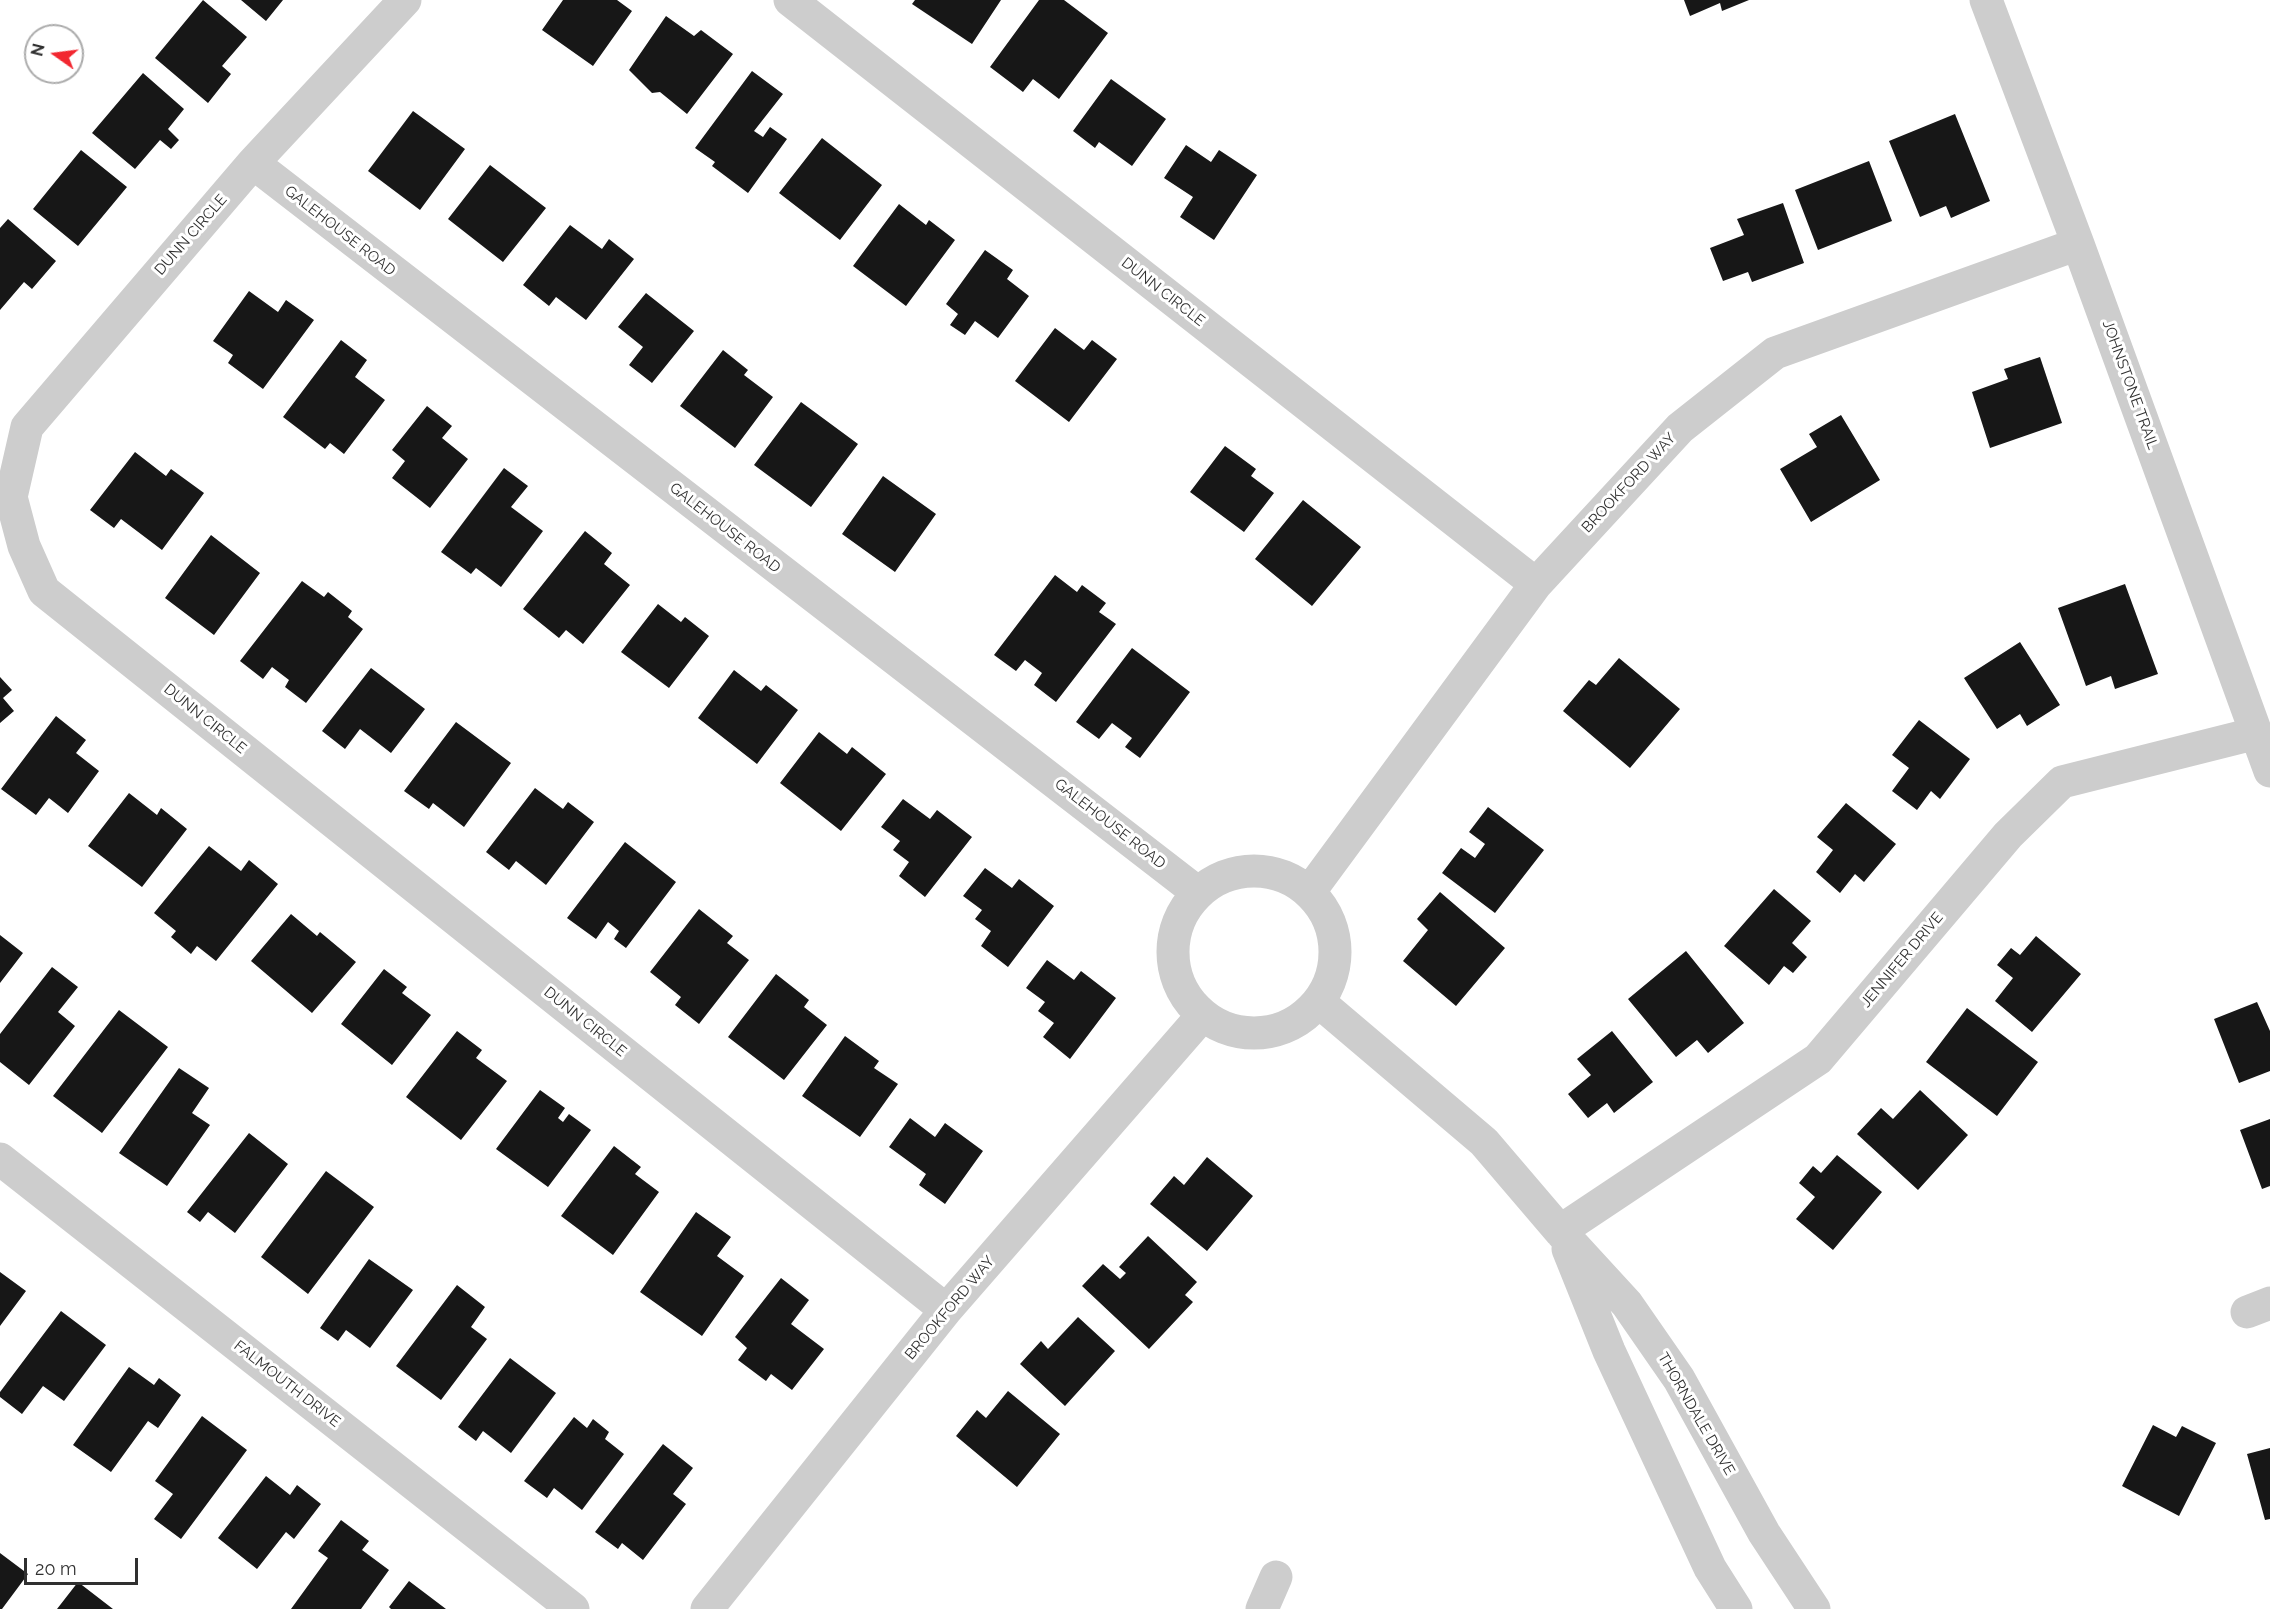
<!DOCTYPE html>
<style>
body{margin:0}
#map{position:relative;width:2270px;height:1609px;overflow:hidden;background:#fff;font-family:Raleway,sans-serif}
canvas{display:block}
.north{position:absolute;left:24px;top:24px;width:60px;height:60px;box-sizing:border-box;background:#fff;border:2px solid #acacac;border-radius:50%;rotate:284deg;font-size:16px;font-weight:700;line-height:24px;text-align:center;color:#303030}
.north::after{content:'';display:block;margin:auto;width:21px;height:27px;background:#f22730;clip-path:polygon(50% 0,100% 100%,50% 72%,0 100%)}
.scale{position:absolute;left:24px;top:1558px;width:114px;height:27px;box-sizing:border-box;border:3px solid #303030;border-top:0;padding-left:8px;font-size:18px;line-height:21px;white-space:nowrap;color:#303030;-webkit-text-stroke:4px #fff;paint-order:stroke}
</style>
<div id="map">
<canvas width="2270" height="1609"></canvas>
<div class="north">N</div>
<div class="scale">20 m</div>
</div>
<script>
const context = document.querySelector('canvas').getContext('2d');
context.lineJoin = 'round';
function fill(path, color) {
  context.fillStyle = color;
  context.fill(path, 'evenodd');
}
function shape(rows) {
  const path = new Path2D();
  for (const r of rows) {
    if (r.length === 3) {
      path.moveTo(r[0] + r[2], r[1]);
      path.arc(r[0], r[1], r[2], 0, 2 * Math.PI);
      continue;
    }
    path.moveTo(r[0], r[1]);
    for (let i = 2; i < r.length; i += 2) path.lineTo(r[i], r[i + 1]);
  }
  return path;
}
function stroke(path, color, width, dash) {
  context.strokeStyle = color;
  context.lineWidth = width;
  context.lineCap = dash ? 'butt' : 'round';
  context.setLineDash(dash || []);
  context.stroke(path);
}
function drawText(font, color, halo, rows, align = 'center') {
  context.font = font + ' Raleway,sans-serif';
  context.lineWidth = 6;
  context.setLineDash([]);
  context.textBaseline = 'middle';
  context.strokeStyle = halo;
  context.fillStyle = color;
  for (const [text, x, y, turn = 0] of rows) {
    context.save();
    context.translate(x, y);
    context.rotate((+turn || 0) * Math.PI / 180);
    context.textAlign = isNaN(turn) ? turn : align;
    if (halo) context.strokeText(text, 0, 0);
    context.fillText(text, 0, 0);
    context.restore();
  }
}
const building = shape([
 [203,0,247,37,222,66,231,74,208,103,155,58],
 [241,0,283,0,266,21],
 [563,0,617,0,632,11,593,66,542,30],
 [915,0,1001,0,972,44,912,4],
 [1039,0,1064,0,1108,33,1059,99,1033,79,1023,92,990,67],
 [1684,0,1749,0,1722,11,1720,3,1690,16],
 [666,16,694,36,701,30,733,54,687,114,660,92,652,93,629,70],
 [752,71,783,94,754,131,763,137,770,127,787,139,748,193,712,166,715,162,695,148],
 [143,73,184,109,168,129,179,140,171,149,160,140,135,169,92,133],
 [1111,79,1166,119,1132,166,1099,142,1095,148,1073,131],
 [413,111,465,149,420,210,368,171],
 [1955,114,1990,201,1951,218,1946,206,1920,217,1889,141],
 [822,138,882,185,840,240,779,193],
 [1186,145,1211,162,1219,150,1257,175,1214,240,1180,217,1193,197,1164,178],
 [81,150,127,187,78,246,33,209],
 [1869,161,1892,221,1818,250,1795,190],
 [490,165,546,208,503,262,448,219],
 [1783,203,1804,263,1752,282,1748,272,1723,281,1710,248,1744,235,1737,219],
 [899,204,926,225,929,220,955,240,906,306,853,266],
 [8,219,56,261,32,289,24,282,0,310,0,228],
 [570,225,602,249,609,239,634,259,586,320,556,297,549,306,523,285],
 [985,250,1013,270,1007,279,1029,296,998,338,975,321,965,335,950,325,958,314,946,304],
 [249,291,278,312,286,300,314,320,263,389,228,363,233,355,213,341],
 [646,293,694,331,652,383,629,365,643,347,618,327],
 [1055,328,1084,350,1092,340,1117,359,1069,422,1015,381],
 [341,340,367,360,355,377,385,400,344,454,330,443,325,449,283,417],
 [723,350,748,370,744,375,773,397,735,448,680,406],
 [2040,357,2062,423,1990,448,1972,392,2008,379,2004,369],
 [801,402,858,444,811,507,754,465],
 [427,406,452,426,442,438,468,459,430,508,392,478,405,461,392,450],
 [1841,415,1880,480,1811,522,1780,469,1817,447,1809,434],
 [1225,446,1256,469,1251,476,1274,493,1244,532,1190,492],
 [135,452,166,476,171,469,204,493,162,550,121,519,114,528,90,510],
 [504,468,528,486,511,507,543,531,501,587,476,568,471,574,441,552],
 [883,476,936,514,895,572,842,534],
 [1303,500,1361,547,1312,606,1255,559],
 [585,531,612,553,604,564,630,585,583,644,566,630,559,638,523,609],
 [211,535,260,573,214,635,165,598],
 [1055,575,1077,592,1082,585,1106,603,1099,612,1116,624,1056,702,1034,685,1042,673,1025,660,1016,671,994,655],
 [302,581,324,597,328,592,352,611,348,617,363,629,306,703,285,687,289,680,272,667,263,679,240,661],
 [2125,584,2158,674,2115,689,2111,676,2086,686,2058,608],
 [658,604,681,622,685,617,709,636,669,688,621,652],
 [2020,642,2060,705,2027,726,2020,714,1997,729,1964,678],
 [1132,648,1190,692,1140,758,1125,747,1132,738,1112,723,1099,739,1076,722],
 [1619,658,1680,709,1630,768,1563,711,1589,680,1596,685],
 [371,668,425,709,391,753,360,729,345,749,322,731],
 [734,670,761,691,766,685,798,710,757,764,698,718],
 [0,677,12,690,3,698,14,711,0,723],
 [56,716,86,740,76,753,99,771,68,813,49,798,36,815,1,789],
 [1919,720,1970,759,1940,799,1931,791,1917,810,1892,791,1909,768,1892,755],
 [456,722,511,763,464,827,433,803,429,809,404,791],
 [819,732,847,754,852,747,886,774,841,831,780,783],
 [535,788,563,809,568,802,594,822,546,885,516,861,509,870,486,852],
 [129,793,157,815,161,808,187,829,142,887,88,846],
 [903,799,930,819,937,810,972,837,925,897,899,876,909,862,893,850,900,841,881,827],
 [1846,803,1896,844,1864,882,1855,874,1840,893,1816,872,1833,850,1817,837],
 [1488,807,1544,850,1495,913,1442,873,1461,848,1475,858,1485,844,1469,832],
 [625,842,676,882,626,948,614,939,619,931,608,922,596,939,567,918],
 [209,846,241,871,249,860,278,884,216,961,197,946,191,954,171,937,176,931,154,913],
 [985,868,1012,888,1019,879,1054,906,1008,967,981,946,991,931,975,919,982,910,963,896],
 [1774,889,1811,921,1792,943,1807,957,1793,973,1784,966,1769,985,1724,946],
 [1440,892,1505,948,1456,1006,1403,961,1428,930,1417,919],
 [699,909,733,936,727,943,749,960,699,1024,675,1005,681,997,650,972],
 [291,914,317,936,320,932,356,962,312,1013,251,961],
 [0,935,23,953,0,983],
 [2036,936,2081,974,2032,1032,1995,1001,2013,978,1997,965,2011,948,2020,955],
 [1686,951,1744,1023,1708,1053,1697,1040,1676,1057,1628,999],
 [1047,960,1074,980,1081,971,1116,998,1070,1059,1043,1037,1054,1023,1038,1011,1045,1002,1026,988],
 [52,967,78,987,58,1012,75,1026,29,1085,0,1062,0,1034],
 [384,969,407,987,402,993,431,1015,392,1065,341,1024],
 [776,974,809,1000,804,1007,827,1025,784,1080,728,1037],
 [2257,1002,2270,1031,2270,1071,2239,1083,2214,1019],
 [1967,1008,2038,1062,1997,1116,1926,1062],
 [119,1010,168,1047,102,1133,53,1096],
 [457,1031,482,1050,476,1058,507,1081,461,1140,406,1097],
 [1612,1031,1653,1082,1614,1113,1607,1103,1588,1118,1568,1094,1591,1075,1577,1059],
 [845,1036,879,1061,874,1068,898,1084,860,1137,802,1096],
 [179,1068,209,1088,192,1113,210,1125,167,1186,119,1153],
 [540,1090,565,1108,558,1118,563,1122,569,1114,591,1130,548,1187,496,1149],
 [1920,1090,1968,1135,1918,1190,1857,1134,1881,1108,1893,1119],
 [910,1118,935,1137,945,1123,983,1151,945,1204,919,1185,926,1174,889,1147],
 [2270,1119,2270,1186,2262,1189,2240,1130],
 [249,1133,288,1164,235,1233,208,1212,200,1222,187,1212],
 [614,1146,641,1167,635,1174,659,1192,613,1255,561,1216],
 [1837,1155,1882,1192,1833,1250,1796,1219,1815,1197,1799,1183,1813,1166,1821,1173],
 [1207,1157,1253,1196,1207,1251,1150,1204,1174,1176,1184,1185],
 [326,1171,374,1207,308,1294,261,1257],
 [696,1212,731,1237,717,1256,744,1276,702,1336,640,1292],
 [1148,1236,1197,1282,1185,1295,1193,1302,1149,1349,1082,1286,1103,1264,1120,1279,1126,1273,1119,1267],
 [369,1259,413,1290,370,1348,346,1330,338,1341,320,1328],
 [0,1272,26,1291,0,1326],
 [781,1278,809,1300,791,1324,824,1349,792,1390,771,1374,766,1381,738,1360,747,1348,735,1337],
 [457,1285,485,1307,471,1327,487,1339,441,1400,396,1366],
 [61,1311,106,1345,64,1401,43,1386,22,1414,0,1397,0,1392],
 [1078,1317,1115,1351,1065,1406,1020,1364,1041,1341,1048,1349],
 [510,1358,556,1393,511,1453,483,1431,476,1441,458,1427],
 [129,1367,154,1385,159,1378,181,1395,158,1428,148,1421,111,1472,73,1445],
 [1008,1391,1060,1434,1017,1487,956,1436,977,1410,986,1418],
 [202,1416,247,1450,181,1539,154,1519,173,1494,155,1481],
 [574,1417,587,1428,593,1419,609,1432,605,1439,624,1454,582,1510,554,1488,547,1498,524,1481],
 [2153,1425,2176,1437,2182,1426,2216,1443,2179,1516,2122,1486],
 [663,1444,693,1468,673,1494,686,1504,643,1560,622,1543,618,1549,595,1532],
 [2270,1448,2270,1519,2265,1520,2247,1454],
 [266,1476,290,1495,297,1485,321,1504,294,1539,286,1532,257,1569,218,1538],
 [341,1520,369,1541,362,1550,389,1570,361,1609,291,1609,328,1558,318,1551],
 [0,1553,28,1574,2,1609,0,1609],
 [409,1581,446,1609,391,1609,389,1607],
 [78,1582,113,1609,57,1609]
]);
const minor = shape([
 [405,0,253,163,27,427,11,497,24,546,44,591,946,1310],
 [790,0,1536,584],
 [1986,0,2078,244,2270,771],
 [253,163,1197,892],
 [1254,952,81],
 [1310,891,1536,584,1680,428,1775,353,2078,244],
 [1319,1002,1484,1142,1560,1231,1627,1304,1679,1379,1764,1533,1814,1609],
 [0,1159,573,1609],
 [1560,1231,1818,1059,2008,835,2062,782,2257,733],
 [1568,1249,1609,1351,1710,1568,1736,1609],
 [2247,1312,2270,1303],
 [707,1609,946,1310,1202,1016],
 [1262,1609,1276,1577]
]);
const streetNames = [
 ["GALEHOUSE ROAD",340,231,38],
 ["DUNN CIRCLE",191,235,-49],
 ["DUNN CIRCLE",1163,292,38],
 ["JOHNSTONE TRAIL",2130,385,70],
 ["BROOKFORD WAY",1629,483,-47],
 ["GALEHOUSE ROAD",725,528,38],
 ["DUNN CIRCLE",205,719,39],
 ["GALEHOUSE ROAD",1110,824,38],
 ["JENNIFER DRIVE",1902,960,-50],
 ["DUNN CIRCLE",585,1022,39],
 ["BROOKFORD WAY",950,1308,-50],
 ["FALMOUTH DRIVE",287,1384,38],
 ["THORNDALE DRIVE",1696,1414,60]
];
fill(building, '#171717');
stroke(minor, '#cdcdcd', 33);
drawText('15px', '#303030', '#fff', streetNames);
</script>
